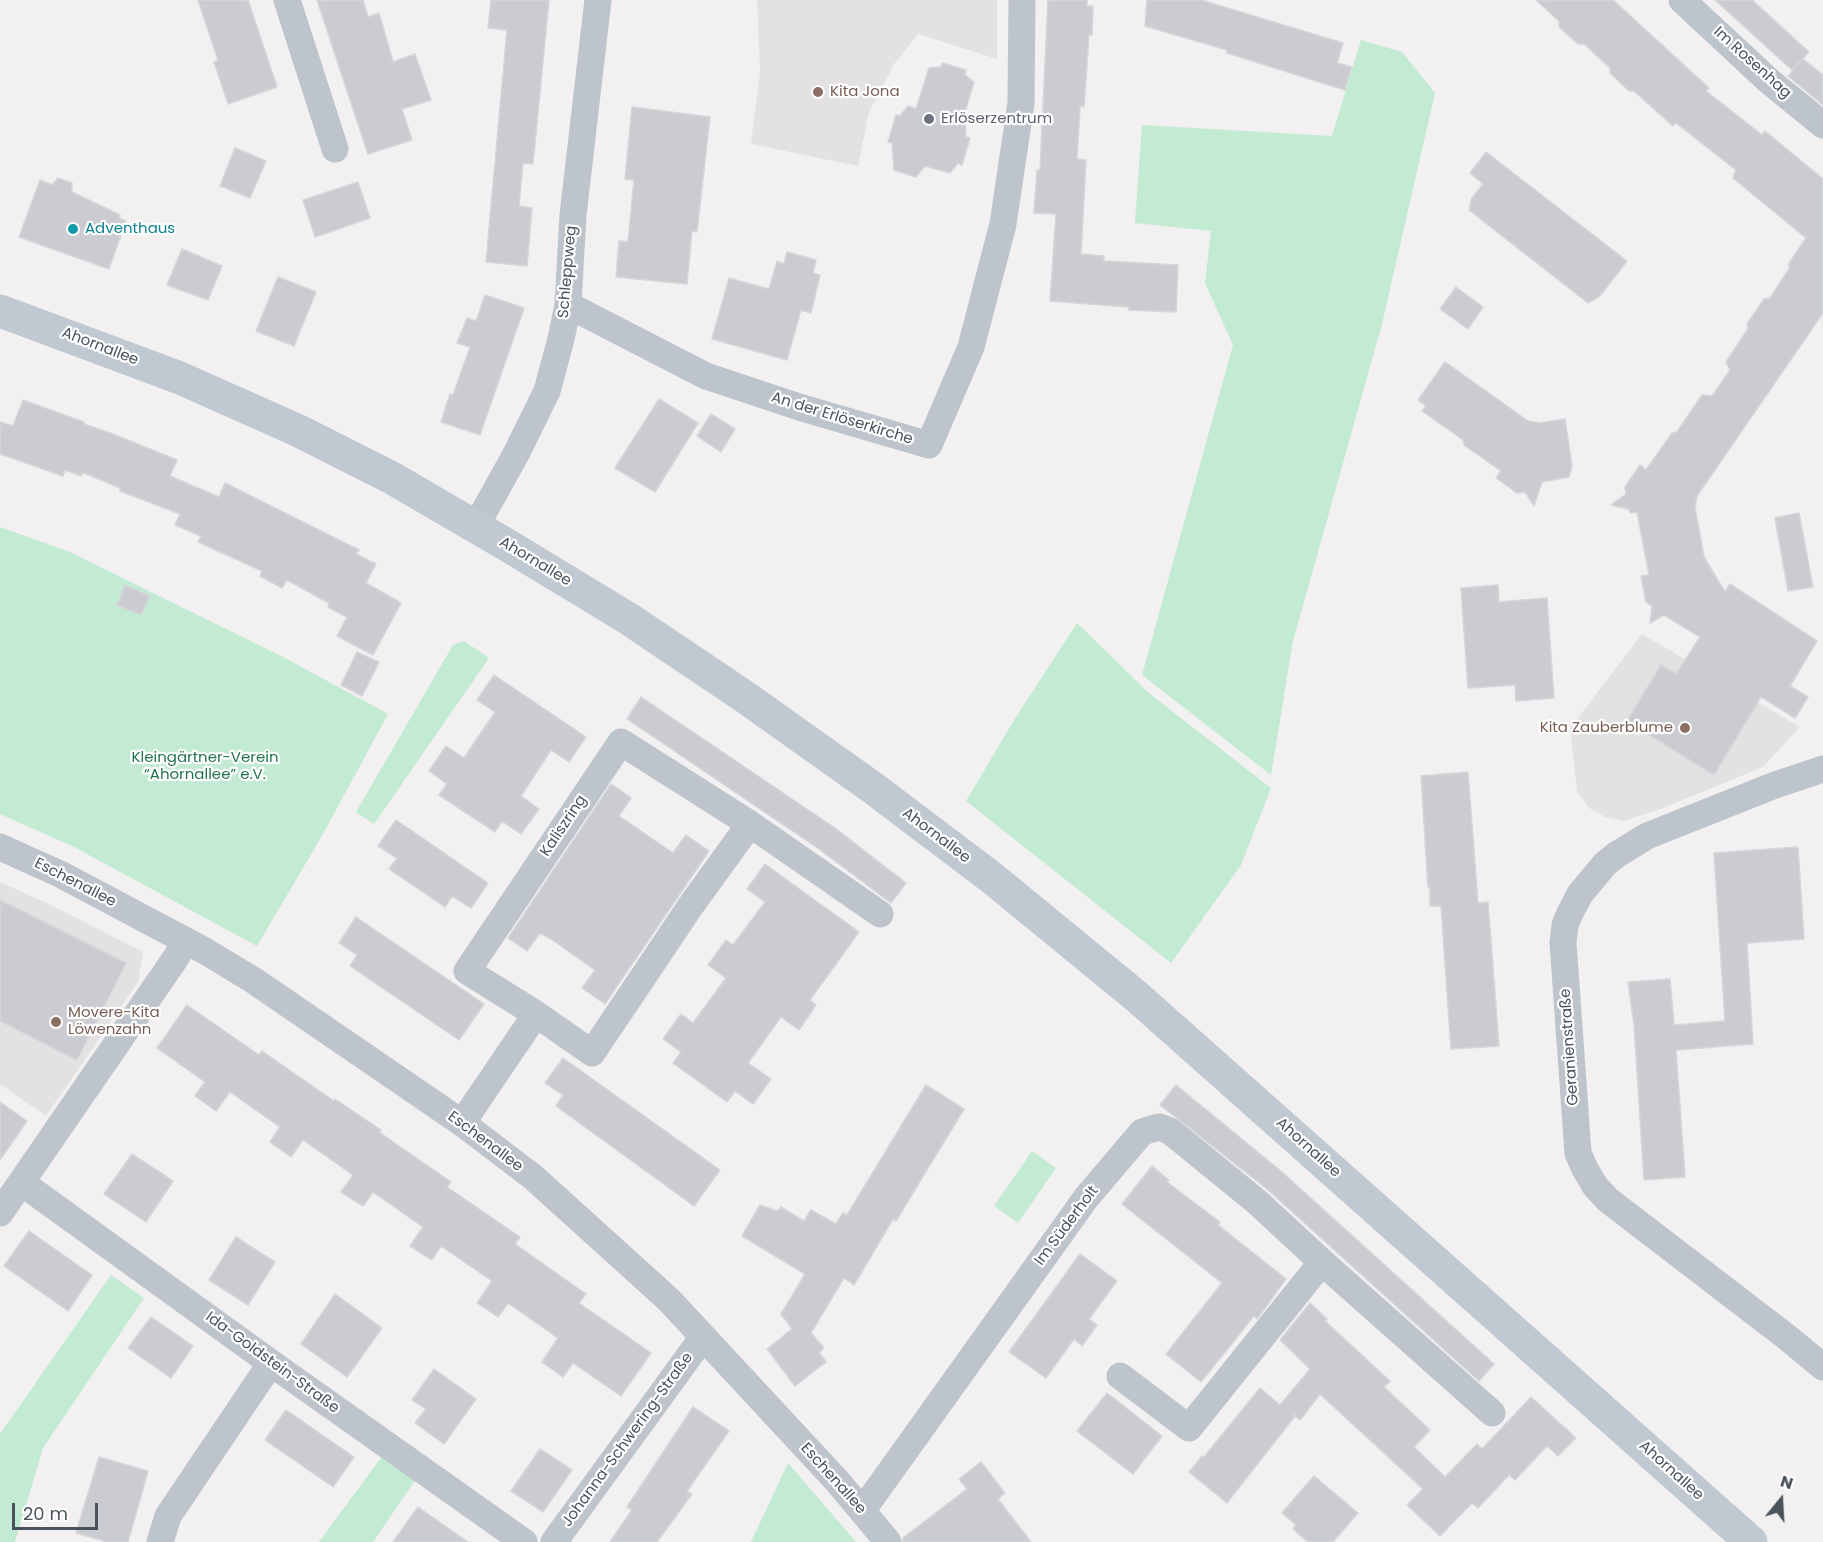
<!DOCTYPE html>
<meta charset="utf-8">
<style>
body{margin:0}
#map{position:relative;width:1823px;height:1542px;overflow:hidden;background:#f2f0f0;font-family:Poppins,sans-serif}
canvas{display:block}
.north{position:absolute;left:1751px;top:1470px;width:60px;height:60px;-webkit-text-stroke:4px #fff;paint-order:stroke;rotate:18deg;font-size:16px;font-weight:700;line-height:24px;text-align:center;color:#4a535b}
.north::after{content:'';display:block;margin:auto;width:21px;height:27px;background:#4a535b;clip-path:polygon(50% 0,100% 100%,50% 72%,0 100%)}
.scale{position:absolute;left:12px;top:1503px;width:86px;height:27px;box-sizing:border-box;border:3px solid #4a535b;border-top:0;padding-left:8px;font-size:18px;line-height:21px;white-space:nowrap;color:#4a535b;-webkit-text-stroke:4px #fff;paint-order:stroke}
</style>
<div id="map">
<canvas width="1823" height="1542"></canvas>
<div class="north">N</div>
<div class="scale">20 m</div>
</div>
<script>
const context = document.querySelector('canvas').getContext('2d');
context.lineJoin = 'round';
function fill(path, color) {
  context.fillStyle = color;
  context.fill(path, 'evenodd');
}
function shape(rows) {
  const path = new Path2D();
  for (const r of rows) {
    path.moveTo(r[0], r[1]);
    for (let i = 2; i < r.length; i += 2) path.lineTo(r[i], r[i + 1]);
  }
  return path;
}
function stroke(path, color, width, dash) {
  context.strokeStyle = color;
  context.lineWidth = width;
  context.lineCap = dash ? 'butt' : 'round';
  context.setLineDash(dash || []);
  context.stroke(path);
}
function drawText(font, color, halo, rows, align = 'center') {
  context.font = font + ' Poppins,sans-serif';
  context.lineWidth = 4.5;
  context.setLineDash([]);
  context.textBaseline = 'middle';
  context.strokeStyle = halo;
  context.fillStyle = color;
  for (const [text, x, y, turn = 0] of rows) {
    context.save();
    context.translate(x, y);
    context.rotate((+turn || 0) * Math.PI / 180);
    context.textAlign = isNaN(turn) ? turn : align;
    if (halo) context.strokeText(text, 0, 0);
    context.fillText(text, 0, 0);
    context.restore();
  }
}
const education = shape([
 [757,0,997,0,997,59,918,34,894,64,869,112,858,166,751,144,760,72],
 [1642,634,1800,727,1763,767,1663,808,1624,821,1605,817,1589,808,1577,791,1570,728],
 [0,882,51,905,143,952,138,982,46,1116,0,1084]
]);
const green = shape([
 [1361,40,1402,52,1435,93,1382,324,1293,641,1271,775,1142,675,1233,345,1205,283,1211,231,1135,223,1142,125,1332,136],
 [0,527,70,552,285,658,388,714,323,834,257,946,74,847,0,814],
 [1077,623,1150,694,1271,788,1241,865,1171,963,966,801,1016,717],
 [464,641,489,658,374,824,356,812,453,645],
 [1032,1151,1056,1168,1018,1223,994,1206],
 [111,1275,144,1298,43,1448,15,1542,0,1542,0,1434],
 [383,1455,416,1479,373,1542,319,1542],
 [788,1463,856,1542,751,1542]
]);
const building = shape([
 [198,0,248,0,277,87,228,104,214,62,218,60,198,0],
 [317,0,363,0,368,17,379,13,393,62,415,54,431,100,402,109,412,140,368,154,317,0],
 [491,0,549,0,533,164,523,163,519,206,532,208,527,266,486,262,507,30,488,28,491,0],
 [1048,0,1087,0,1087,6,1093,6,1092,35,1089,35,1084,107,1080,106,1077,159,1086,160,1081,254,1104,256,1104,261,1178,265,1176,312,1129,310,1129,307,1050,301,1056,214,1034,213,1037,170,1040,170,1048,0],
 [1147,0,1201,0,1343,43,1337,63,1352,67,1345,90,1227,53,1227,50,1145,26,1147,0],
 [1536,0,1613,0,1709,88,1706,91,1762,135,1765,131,1823,179,1823,313,1697,496,1695,507,1704,557,1725,592,1730,584,1817,641,1790,686,1808,697,1795,718,1761,697,1714,775,1627,721,1661,665,1676,674,1700,637,1664,615,1650,623,1652,606,1646,602,1641,576,1649,575,1637,512,1630,513,1629,509,1611,505,1626,494,1625,487,1640,465,1646,470,1672,433,1677,432,1702,395,1712,396,1730,370,1726,362,1748,329,1747,324,1764,299,1770,298,1789,269,1789,263,1806,238,1733,178,1736,170,1676,123,1673,126,1634,91,1629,91,1610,73,1610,68,1584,44,1578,44,1559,27,1559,21,1536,0],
 [1715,0,1752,0,1809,52,1792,70,1715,0],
 [1803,59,1823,75,1823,105,1788,76,1803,59],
 [942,63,966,70,965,75,974,82,965,112,966,137,970,138,962,165,958,163,950,173,925,166,916,177,894,170,892,143,888,142,896,115,900,116,908,106,916,109,929,68,941,67,942,63],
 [632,107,710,117,697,232,692,231,687,284,616,277,619,241,628,242,634,180,625,179,632,107],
 [235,148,266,161,250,198,220,186,235,148],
 [1486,152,1627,261,1600,296,1588,303,1469,210,1472,198,1483,184,1470,173,1486,152],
 [58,178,72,183,72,192,120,215,119,218,126,221,109,269,19,237,40,180,52,185,58,178],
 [358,182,370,218,315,237,303,200,358,182],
 [182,249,222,266,208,300,167,285,182,249],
 [787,252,816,260,813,273,820,275,811,313,801,310,787,360,712,339,729,278,769,289,777,261,784,264,787,252],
 [278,277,316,292,294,346,256,331,278,277],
 [1456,287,1483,307,1468,329,1440,309,1456,287],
 [485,295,524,308,480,435,441,422,450,394,453,395,470,347,457,343,467,318,476,321,485,295],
 [1445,362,1528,421,1539,423,1565,419,1572,466,1569,477,1542,482,1534,506,1525,492,1517,493,1496,478,1501,471,1464,445,1463,440,1422,411,1426,406,1418,400,1445,362],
 [659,399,698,423,655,492,615,468,659,399],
 [23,400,84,422,84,424,113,434,177,460,170,476,219,497,225,483,359,550,356,554,376,564,366,583,401,603,373,655,337,636,347,617,328,607,329,603,287,580,282,588,260,576,262,571,198,542,201,536,175,525,180,514,120,491,120,488,82,472,81,476,65,470,63,476,0,454,0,422,13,426,23,400],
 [711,414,735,429,721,452,697,436,711,414],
 [1799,513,1813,587,1788,591,1775,518,1799,513],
 [125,585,150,596,141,615,117,605,125,585],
 [1498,585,1499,602,1547,598,1554,698,1516,701,1515,685,1468,688,1461,588,1498,585],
 [357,652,379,662,362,696,341,685,357,652],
 [494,675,586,737,569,762,551,750,521,796,539,809,521,834,502,821,495,832,439,795,447,784,429,771,446,746,464,758,495,712,477,700,494,675],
 [641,697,835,828,906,883,891,903,819,849,627,719,641,697],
 [1468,772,1478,903,1488,902,1499,1046,1451,1049,1441,906,1430,906,1430,888,1428,887,1421,776,1468,772],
 [611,784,631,798,619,816,673,853,686,835,709,851,605,1004,582,988,595,970,551,939,540,933,527,951,508,938,611,784],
 [396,820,488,883,471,908,452,896,445,907,389,869,397,858,378,846,396,820],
 [1798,847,1804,939,1747,943,1753,1044,1676,1050,1685,1177,1644,1180,1634,1025,1628,982,1670,979,1674,1025,1725,1021,1714,853,1798,847],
 [765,864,859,932,810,1000,816,1005,799,1030,781,1017,748,1063,771,1079,753,1104,735,1091,727,1102,673,1063,681,1052,663,1039,681,1014,693,1023,726,978,708,965,726,940,733,945,765,902,747,889,765,864],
 [0,900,126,963,77,1060,0,1021,0,900],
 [356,917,484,1004,459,1040,350,966,357,955,339,943,356,917],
 [187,1005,259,1055,262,1051,334,1101,335,1099,381,1130,379,1132,451,1182,447,1187,520,1237,515,1244,586,1294,579,1303,651,1353,621,1396,573,1363,563,1377,542,1362,558,1338,508,1303,498,1317,477,1303,492,1281,441,1246,432,1260,410,1246,423,1227,373,1192,363,1206,341,1192,353,1175,303,1140,291,1157,270,1142,280,1127,230,1092,216,1111,195,1096,205,1082,157,1048,187,1005],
 [563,1058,720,1170,694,1206,556,1106,563,1095,545,1083,563,1058],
 [926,1085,964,1109,896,1221,893,1219,854,1285,844,1278,811,1333,824,1348,819,1352,826,1362,795,1386,767,1349,792,1329,781,1314,805,1274,742,1236,760,1205,778,1211,781,1207,804,1221,811,1210,836,1224,843,1213,847,1215,926,1085],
 [1176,1085,1282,1172,1494,1364,1479,1381,1267,1189,1160,1105,1176,1085],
 [0,1102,27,1121,0,1160,0,1102],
 [132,1154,173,1181,146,1222,104,1194,132,1154],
 [1152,1166,1169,1180,1167,1182,1220,1222,1218,1225,1286,1279,1257,1319,1254,1316,1201,1382,1166,1354,1222,1283,1122,1204,1152,1166],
 [29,1231,92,1275,68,1311,4,1266,29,1231],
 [236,1237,275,1262,248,1305,209,1280,236,1237],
 [1080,1254,1117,1281,1089,1319,1097,1325,1082,1346,1074,1339,1046,1378,1009,1352,1080,1254],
 [335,1294,382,1328,347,1377,301,1344,335,1294],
 [1310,1303,1327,1319,1325,1321,1390,1381,1384,1387,1430,1430,1414,1447,1445,1477,1477,1444,1482,1449,1531,1397,1576,1438,1558,1456,1547,1446,1515,1480,1509,1475,1478,1508,1472,1503,1440,1536,1407,1505,1423,1489,1320,1394,1300,1420,1292,1413,1295,1416,1227,1503,1189,1472,1202,1456,1204,1457,1260,1388,1280,1405,1310,1369,1280,1340,1310,1303],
 [151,1317,193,1346,171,1378,128,1348,151,1317],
 [434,1369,476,1399,444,1444,415,1423,426,1409,412,1400,434,1369],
 [1107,1393,1162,1436,1133,1474,1077,1431,1107,1393],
 [693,1407,729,1431,687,1491,692,1494,657,1542,610,1542,632,1510,627,1507,693,1407],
 [286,1410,354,1457,333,1487,265,1440,286,1410],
 [540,1449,572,1470,543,1512,511,1491,540,1449],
 [99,1457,148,1471,128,1542,107,1542,76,1533,99,1457],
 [981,1462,1005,1493,998,1499,1031,1542,903,1542,903,1538,967,1489,959,1479,981,1462],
 [1314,1476,1358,1513,1333,1542,1308,1542,1293,1529,1296,1525,1282,1513,1314,1476],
 [418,1507,468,1542,393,1542,418,1507]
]);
const minor = shape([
 [287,0,335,149],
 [1682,0,1769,81,1823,125],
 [568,305,706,376,799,407,929,445,971,347,1003,224,1021,103,1022,0],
 [476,526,516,454,547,391,561,339,568,305,573,215,598,0],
 [1823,769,1775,785,1647,836,1616,855,1605,864,1580,894,1570,913,1565,925,1563,943,1578,1153,1585,1169,1595,1186,1608,1200,1788,1338,1823,1367],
 [750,824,880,914],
 [0,847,60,874,205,951,253,980,462,1123,533,1177,669,1300,838,1482,888,1542],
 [462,1123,536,1014,467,971,621,742,750,824,692,904,592,1053,536,1014],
 [22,1183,271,1363,524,1542],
 [0,1213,175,959,186,941],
 [1120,1376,1189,1428,1322,1262],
 [862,1511,1086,1198,1142,1132,1159,1127,1170,1131,1256,1201,1322,1262,1492,1413],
 [160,1542,168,1516,271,1363],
 [554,1542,703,1337]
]);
const secondary = shape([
 [0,311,180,378,299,431,392,478,507,545,629,619,745,697,873,788,992,878,1136,996,1751,1542]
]);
const markers = [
 [818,92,6,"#8d6e63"],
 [929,119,6,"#6b7280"],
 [73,229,6,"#0f9aa8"],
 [1685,728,6,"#8d6e63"],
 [56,1022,6,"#8d6e63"]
];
const streetNames = [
 ["Im Rosenhag",1752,63,42],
 ["Schleppweg",568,272,-85],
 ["Ahornallee",100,347,21],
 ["An der Erlöserkirche",842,419,17],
 ["Ahornallee",535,562,31],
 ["Kaliszring",564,826,-56],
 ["Ahornallee",936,836,37],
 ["Eschenallee",75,883,27],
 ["Geranienstraße",1570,1047,-94],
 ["Eschenallee",485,1142,37],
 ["Ahornallee",1308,1148,42],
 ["Im Süderholt",1067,1226,-53],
 ["Ida-Goldstein-Straße",272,1363,36],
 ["Johanna-Schwering-Straße",628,1440,-54],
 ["Ahornallee",1671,1471,42],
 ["Eschenallee",833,1479,48]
];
const educationNames = [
 ["Kita Jona",830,92],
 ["Kita Zauberblume",1673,728,"right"],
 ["Movere-Kita",68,1013],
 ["Löwenzahn",68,1030]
];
const worshipNames = [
 ["Erlöserzentrum",941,119]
];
const cultureNames = [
 ["Adventhaus",85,229]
];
const parkNames = [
 ["Kleingärtner-Verein",205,758],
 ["“Ahornallee” e.V.",205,775]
];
fill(education, '#e3e1e1');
fill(green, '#c3ead3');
fill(building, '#cbccd1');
stroke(building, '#d4d6da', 1.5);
stroke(minor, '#bdc4cb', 27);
stroke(secondary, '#c0c8d1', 33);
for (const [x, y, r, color] of markers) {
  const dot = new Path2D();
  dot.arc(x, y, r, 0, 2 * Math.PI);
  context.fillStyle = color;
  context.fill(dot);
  stroke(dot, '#fff', 2);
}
drawText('15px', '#4a535b', '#fff', streetNames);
drawText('15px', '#785e54', '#fff', educationNames, 'left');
drawText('15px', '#5b616d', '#fff', worshipNames, 'left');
drawText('15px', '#0d838f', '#fff', cultureNames, 'left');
drawText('15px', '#22744c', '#fff', parkNames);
</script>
